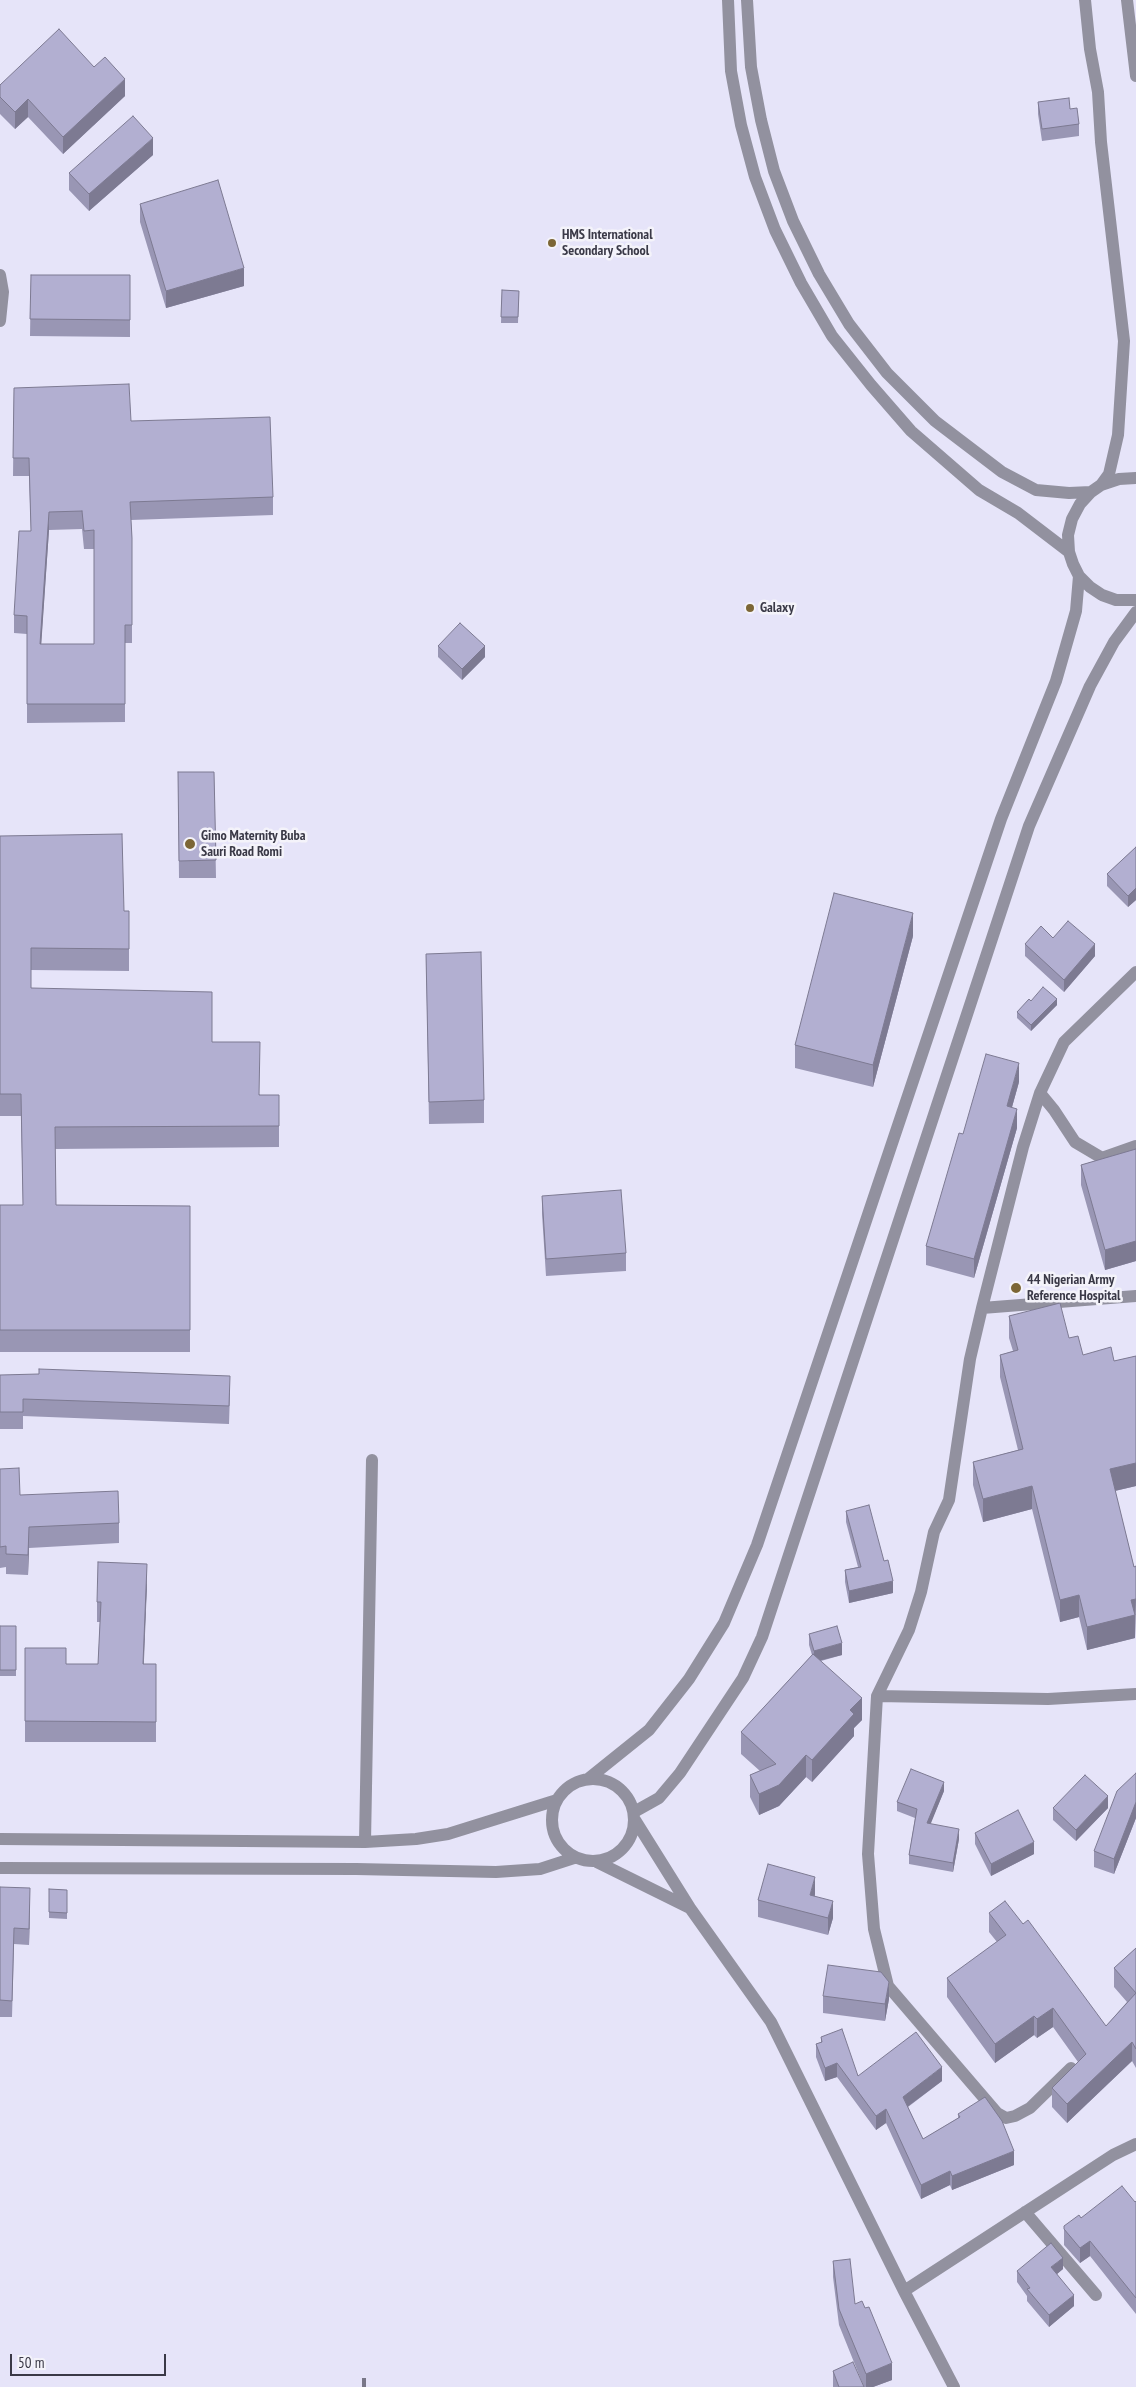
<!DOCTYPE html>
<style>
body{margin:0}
#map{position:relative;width:1136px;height:2387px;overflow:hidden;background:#e6e4f9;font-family:"PT Sans Narrow",sans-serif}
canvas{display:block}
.scale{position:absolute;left:10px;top:2354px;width:156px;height:22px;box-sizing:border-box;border:2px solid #3a3947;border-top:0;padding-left:6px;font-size:15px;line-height:18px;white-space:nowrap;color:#3a3947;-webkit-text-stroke:4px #f4f3fa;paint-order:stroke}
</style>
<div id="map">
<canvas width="1136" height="2387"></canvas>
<div class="scale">50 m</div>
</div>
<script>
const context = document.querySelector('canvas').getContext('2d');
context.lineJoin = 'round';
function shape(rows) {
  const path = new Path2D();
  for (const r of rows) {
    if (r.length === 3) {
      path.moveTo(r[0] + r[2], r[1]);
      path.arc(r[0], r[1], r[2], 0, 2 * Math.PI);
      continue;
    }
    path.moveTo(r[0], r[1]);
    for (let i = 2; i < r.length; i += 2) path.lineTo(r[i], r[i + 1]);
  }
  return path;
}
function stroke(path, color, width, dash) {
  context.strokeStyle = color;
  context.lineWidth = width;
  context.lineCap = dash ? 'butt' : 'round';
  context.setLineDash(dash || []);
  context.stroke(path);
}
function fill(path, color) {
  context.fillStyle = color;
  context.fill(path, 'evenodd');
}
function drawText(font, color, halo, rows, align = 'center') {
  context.font = font + ' "PT Sans Narrow",sans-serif';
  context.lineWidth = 5;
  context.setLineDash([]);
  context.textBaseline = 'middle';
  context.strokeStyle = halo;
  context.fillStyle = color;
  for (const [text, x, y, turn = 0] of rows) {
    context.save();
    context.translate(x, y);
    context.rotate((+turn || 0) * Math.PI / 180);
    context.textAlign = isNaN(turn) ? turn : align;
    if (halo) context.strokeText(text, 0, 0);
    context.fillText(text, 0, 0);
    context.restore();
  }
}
const minor = shape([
 [728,0,731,71,741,125,755,177,775,230,801,283,832,336,871,385,911,431,979,490,1018,513,1069,552],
 [747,0,751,67,761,120,774,171,793,221,819,274,849,324,887,373,935,421,1002,472,1036,490,1069,493,1091,492],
 [1085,0,1090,49,1098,92,1101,142,1124,341,1118,435,1109,474,1101,485],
 [1127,0,1136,76],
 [0,275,3,292,0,321],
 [1136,478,1119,479,1101,485,1091,492,1080,504,1072,519,1068,535,1069,552,1073,564,1079,576,1090,587,1102,595,1116,600,1136,600],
 [1136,972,1064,1042,1040,1093,1023,1147,982,1308,1136,1296],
 [1040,1093,1054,1110,1075,1142,1102,1158,1136,1146],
 [982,1308,970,1359,949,1500,934,1532,921,1592,909,1630,877,1696,868,1854,874,1929,888,1986,997,2113,1006,2118,1015,2116,1030,2108,1071,2068],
 [877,1696,1048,1699,1136,1694],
 [593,1820,41],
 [588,1779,649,1730,689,1679,724,1623,757,1545,1001,819,1056,681,1076,611,1079,576],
 [634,1812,659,1798,680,1773,743,1678,762,1637,1029,826,1090,686,1114,642,1136,612],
 [635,1820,690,1908,771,2022,904,2291,954,2387],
 [0,1839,365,1842,416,1839,448,1834,557,1800],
 [365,1842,372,1460],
 [597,1862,690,1908],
 [0,1868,356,1869,496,1872,540,1869,574,1858],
 [1025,2212,1096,2295],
 [904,2291,1113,2155,1136,2144]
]);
const rail = shape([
 [364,2387,364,2370]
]);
const wall = shape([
 [0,85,125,96,63,154,28,117,15,129,0,114],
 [1038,102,1070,109,1079,124,1079,136,1042,141,1038,114],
 [153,155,89,211,69,190,69,173],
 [140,204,244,286,166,308,140,222],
 [31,275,130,275,130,337,30,336],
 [502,290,519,291,518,323,501,323],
 [14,388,131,421,273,497,273,515,131,520,132,538,132,643,125,643,125,722,27,723,27,634,14,633,14,615,31,531,29,476,13,476],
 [82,529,84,549,94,549,94,644,41,644,49,530],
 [438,646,485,657,462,680,438,657],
 [178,772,214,772,216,878,179,878],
 [0,836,124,911,129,911,129,971,31,970,31,988,212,1042,260,1095,279,1095,279,1147,55,1149,56,1205,190,1206,190,1352,0,1352,0,1205,23,1205,21,1116,0,1116],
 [1136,847,1136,900,1128,907,1107,886,1107,874],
 [913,936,873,1087,795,1068,795,1045],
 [1053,938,1095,956,1064,992,1025,956,1025,944],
 [426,954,484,1100,484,1123,429,1124],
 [1031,1001,1057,1005,1031,1031,1017,1018,1017,1012],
 [1019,1082,1012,1107,1017,1128,974,1278,926,1265,926,1246,963,1134],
 [1136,1149,1136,1261,1105,1270,1081,1185,1081,1165],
 [542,1196,626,1253,626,1271,546,1276,542,1214],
 [1009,1316,1069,1338,1083,1355,1114,1361,1136,1356,1136,1486,1115,1491,1134,1567,1136,1566,1135,1638,1087,1650,1079,1617,1060,1622,1032,1509,983,1522,973,1485,973,1462,1018,1450,1000,1377,1000,1355,1013,1351,1009,1338],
 [0,1375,230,1393,229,1424,23,1416,23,1429,0,1429],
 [0,1469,20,1495,119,1523,119,1543,29,1548,28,1575,6,1574,6,1567,0,1568],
 [846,1511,884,1561,893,1593,849,1603,845,1582,845,1570,858,1567,846,1522],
 [147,1584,143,1664,156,1664,156,1742,25,1742,25,1648,66,1664,98,1664,100,1622,97,1622,97,1602],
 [0,1626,16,1626,16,1676,0,1676],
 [809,1634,842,1655,821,1661,862,1720,854,1728,854,1736,812,1782,806,1777,779,1806,759,1815,750,1797,750,1775,760,1771,741,1754,741,1732,812,1655,809,1645],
 [1136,1773,1136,1818,1114,1874,1094,1867,1094,1851],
 [944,1791,930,1824,959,1839,953,1872,909,1864,909,1855,915,1818,897,1811,897,1802],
 [1053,1808,1108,1808,1076,1841,1053,1820],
 [975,1833,1034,1854,991,1876,975,1844],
 [0,1887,30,1905,29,1945,14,1944,12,2017,0,2017],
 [49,1889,67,1890,67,1919,49,1918],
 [815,1894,815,1896,833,1918,828,1935,758,1917,758,1900],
 [989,1913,1106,2026,1127,2002,1114,1987,1114,1968,1136,1948,1136,2068,1132,2061,1067,2123,1052,2107,1052,2088,1078,2062,1053,2027,1037,2038,1034,2035,995,2063,947,1997,947,1978,997,1942,989,1932],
 [823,1996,889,1999,885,2021,823,2013],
 [821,2037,858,2076,942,2081,908,2107,923,2139,958,2118,958,2114,1014,2165,952,2190,950,2185,921,2199,886,2123,876,2130,837,2077,825,2081,816,2057,816,2044,821,2042],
 [1136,2201,1136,2314,1090,2256,1080,2263,1064,2245,1064,2226,1081,2218],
 [833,2261,855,2304,892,2380,873,2387,864,2387,839,2325,833,2277],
 [1063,2269,1057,2274,1074,2306,1049,2327,1027,2301,1027,2296,1017,2282,1017,2271],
 [833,2371,864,2387,833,2387]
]);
const shadedWall = shape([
 [125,79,125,96,63,154,63,137],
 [28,99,28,117,15,129,15,112],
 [153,138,153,155,89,211,89,194],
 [244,268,244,286,166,308,166,291],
 [49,512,49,530,40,663,40,644],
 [485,646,485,657,462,680,462,669],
 [1136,888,1136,900,1128,907,1128,896],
 [913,913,913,936,873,1087,873,1065],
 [1095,944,1095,956,1064,992,1064,980],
 [1057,999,1057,1005,1031,1031,1031,1025],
 [1019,1063,1019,1082,1007,1125,1007,1106],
 [1017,1109,1017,1128,974,1278,974,1259],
 [1136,1241,1136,1261,1105,1270,1105,1250],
 [1136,1463,1136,1486,1110,1492,1110,1469],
 [1032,1486,1032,1509,983,1522,983,1499],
 [29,1527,29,1548,28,1575,28,1555],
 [147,1564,147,1584,143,1685,143,1664],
 [893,1581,893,1593,849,1603,849,1591],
 [1079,1595,1079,1617,1060,1622,1060,1600],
 [1136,1599,1135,1638,1087,1650,1087,1627,1131,1600],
 [842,1643,842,1655,814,1662,814,1651],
 [862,1698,862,1720,854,1728,854,1736,812,1782,812,1760,850,1710],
 [806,1755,806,1777,779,1806,759,1815,759,1794],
 [944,1782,944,1791,927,1833,927,1823],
 [1108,1796,1108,1808,1076,1841,1076,1830],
 [1136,1802,1136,1818,1114,1874,1114,1859],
 [959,1829,959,1839,953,1872,953,1863],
 [1034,1842,1034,1854,991,1876,991,1864],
 [815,1877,815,1894,810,1912,810,1895],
 [30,1888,30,1905,29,1945,29,1929],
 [833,1901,833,1918,828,1935,828,1918],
 [889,1982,889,1999,885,2021,885,2004],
 [1053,2008,1053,2027,1037,2038,1037,2019],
 [1034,2016,1034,2035,995,2063,995,2044],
 [1132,2042,1132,2061,1067,2123,1067,2104],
 [837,2063,837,2077,825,2081,825,2068],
 [942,2067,942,2081,903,2110,903,2097],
 [886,2109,886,2123,876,2130,876,2116],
 [1014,2151,1014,2165,952,2190,952,2176],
 [950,2171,950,2185,921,2199,921,2185],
 [1090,2241,1090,2256,1080,2263,1080,2248],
 [1063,2258,1063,2269,1051,2279,1051,2267],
 [1074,2295,1074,2306,1049,2327,1049,2315],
 [892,2363,892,2380,873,2387,866,2387,866,2374]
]);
const building = shape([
 [59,29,94,67,105,57,125,79,63,137,28,99,15,112,0,97,0,85,59,29],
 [1069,98,1070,109,1077,108,1079,124,1042,129,1038,102,1069,98],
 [133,116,153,138,89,194,69,173,133,116],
 [218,180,244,268,166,291,140,204,218,180],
 [31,275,130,275,130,320,30,319,31,275],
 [502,290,519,291,518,317,501,317,502,290],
 [129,384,131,421,270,417,273,497,130,502,132,538,132,625,125,625,125,704,27,704,27,616,14,615,19,531,31,531,29,458,13,458,14,388,129,384],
 [82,511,84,531,94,530,94,644,40,644,49,512,82,511],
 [460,623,485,646,462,669,438,646,460,623],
 [178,772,214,772,216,860,179,861,178,772],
 [122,834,124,911,129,911,129,949,31,948,31,988,212,992,212,1042,260,1042,259,1095,279,1095,279,1126,55,1127,56,1205,190,1206,190,1330,0,1330,0,1205,23,1205,21,1094,0,1094,0,836,122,834],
 [1136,847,1136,888,1128,896,1107,874,1136,847],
 [834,893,913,913,873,1065,795,1045,834,893],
 [1068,921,1095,944,1064,980,1025,944,1041,926,1053,938,1068,921],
 [481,952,484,1100,429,1102,426,954,481,952],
 [1043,987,1057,999,1031,1025,1017,1012,1029,999,1031,1001,1043,987],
 [986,1054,1019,1063,1007,1106,1017,1109,974,1259,926,1246,959,1133,963,1134,986,1054],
 [1136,1149,1136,1241,1105,1250,1081,1165,1136,1149],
 [621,1190,626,1253,546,1259,542,1196,621,1190],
 [1060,1303,1069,1338,1078,1336,1083,1355,1111,1347,1114,1361,1136,1356,1136,1463,1110,1469,1134,1567,1136,1566,1136,1599,1131,1600,1135,1615,1087,1627,1079,1595,1060,1600,1032,1486,983,1499,973,1462,1023,1449,1000,1355,1018,1350,1009,1316,1060,1303],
 [39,1369,230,1376,229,1406,23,1399,23,1412,0,1412,0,1375,39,1374,39,1369],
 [19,1468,20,1495,118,1491,119,1523,29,1527,28,1555,6,1554,6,1546,0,1547,0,1469,19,1468],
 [869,1505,884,1561,888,1560,893,1581,849,1591,845,1570,861,1567,846,1511,869,1505],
 [98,1562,147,1564,143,1664,156,1664,156,1722,25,1721,25,1648,66,1648,66,1664,98,1664,101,1602,97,1602,98,1562],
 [0,1626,16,1626,16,1670,0,1670,0,1626],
 [837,1626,842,1643,814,1651,809,1634,837,1626],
 [813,1654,862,1698,850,1710,854,1714,812,1760,806,1755,779,1785,759,1794,750,1775,776,1764,741,1732,813,1654],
 [911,1769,944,1782,927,1823,959,1829,953,1863,909,1855,917,1809,897,1802,911,1769],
 [1136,1773,1136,1802,1114,1859,1094,1851,1117,1791,1136,1773],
 [1085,1775,1108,1796,1076,1830,1053,1808,1085,1775],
 [1018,1810,1034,1842,991,1864,975,1833,1018,1810],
 [768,1864,815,1877,810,1895,833,1901,828,1918,758,1900,768,1864],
 [0,1887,30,1888,29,1929,14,1928,12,2001,0,2000,0,1887],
 [49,1889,67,1890,67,1913,49,1912,49,1889],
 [1005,1901,1023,1924,1028,1920,1106,2026,1136,1993,1114,1968,1136,1948,1136,2049,1132,2042,1067,2104,1052,2088,1086,2054,1053,2008,1037,2019,1034,2016,995,2044,947,1978,1006,1935,989,1913,1005,1901],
 [828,1965,881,1972,889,1982,885,2004,823,1996,828,1965],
 [842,2029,858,2076,916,2032,942,2067,903,2097,923,2139,960,2117,958,2114,985,2097,1002,2121,1014,2151,952,2176,950,2171,921,2185,886,2109,876,2116,837,2063,825,2068,816,2044,822,2042,821,2037,842,2029],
 [1122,2186,1135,2202,1136,2201,1136,2298,1090,2241,1080,2248,1064,2229,1064,2226,1079,2215,1081,2218,1122,2186],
 [1051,2243,1063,2258,1051,2267,1074,2295,1049,2315,1027,2289,1030,2288,1017,2271,1051,2243],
 [850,2259,855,2304,862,2301,865,2308,869,2307,892,2363,866,2374,839,2309,833,2261,850,2259],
 [853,2362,864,2387,839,2387,833,2371,853,2362]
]);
const markers = [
 [552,243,5,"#7c6636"],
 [750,608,5,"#7c6636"],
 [190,844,6,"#7c6636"],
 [1016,1288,6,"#7c6636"]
];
const poiNames = [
 ["HMS International",562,235],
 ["Secondary School",562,251],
 ["Galaxy",760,608],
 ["Gimo Maternity Buba",201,836],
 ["Sauri Road Romi",201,852],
 ["44 Nigerian Army",1027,1280],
 ["Reference Hospital",1027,1296]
];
stroke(minor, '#92919f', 12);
stroke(rail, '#797788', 4, [9, 9]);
fill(wall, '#9996b4');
fill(shadedWall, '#7d7a92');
fill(building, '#b2afd1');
stroke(building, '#7d7a92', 1);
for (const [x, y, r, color] of markers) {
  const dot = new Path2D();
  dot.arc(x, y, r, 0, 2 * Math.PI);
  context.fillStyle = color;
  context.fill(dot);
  stroke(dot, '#f4f3fa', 2);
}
drawText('bold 14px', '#3a3947', '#f4f3fa', poiNames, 'left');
</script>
